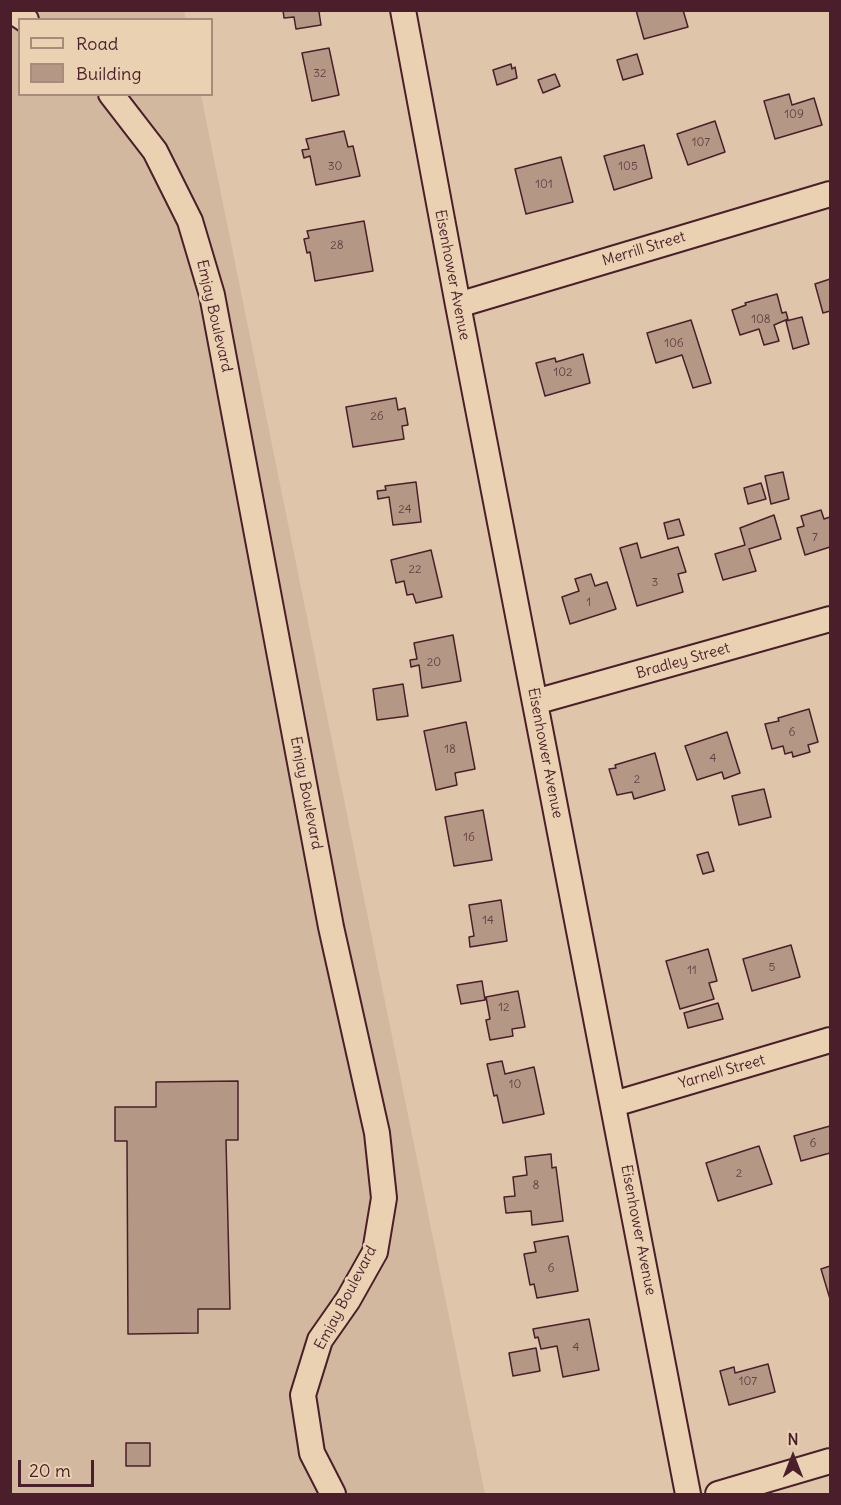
<!DOCTYPE html>
<style>
body{margin:0}
#map{position:relative;width:841px;height:1505px;overflow:hidden;background:#dfc6aa;font-family:Delius,sans-serif}
canvas{display:block}
.frame{position:absolute;inset:0;border:12px solid #4a1f2b;pointer-events:none}
.legend{position:absolute;left:18px;top:18px;width:195px;height:78px;box-sizing:border-box;background:#e9d1b2;border:2px solid #a98a7c;margin:0;padding:8px 10px;list-style:none;font-size:18px;color:#4a1f2b}
.legend li{display:flex;align-items:center;gap:12px;height:30px}
.legend b{width:30px;border:2px solid #a98a7c}
.north{position:absolute;left:763px;top:1427px;width:60px;height:60px;-webkit-text-stroke:4px #e9d1b2;paint-order:stroke;rotate:0deg;font-size:16px;font-weight:700;line-height:24px;text-align:center;color:#4a1f2b}
.north::after{content:'';display:block;margin:auto;width:21px;height:27px;background:#4a1f2b;clip-path:polygon(50% 0,100% 100%,50% 72%,0 100%)}
.scale{position:absolute;left:18px;top:1460px;width:76px;height:27px;box-sizing:border-box;border:3px solid #4a1f2b;border-top:0;padding-left:8px;font-size:18px;line-height:21px;white-space:nowrap;color:#4a1f2b;-webkit-text-stroke:4px #e9d1b2;paint-order:stroke}
</style>
<div id="map">
<canvas width="841" height="1505"></canvas>
<div class="frame"></div>
<ul class="legend">
<li><b style="height:8px;background:#e9d1b2"></b>Road</li>
<li><b style="height:16px;background:#b59786"></b>Building</li>
</ul>
<div class="north">N</div>
<div class="scale">20 m</div>
</div>
<script>
const context = document.querySelector('canvas').getContext('2d');
context.lineJoin = 'round';
function fill(path, color) {
  context.fillStyle = color;
  context.fill(path, 'evenodd');
}
function shape(rows) {
  const path = new Path2D();
  for (const r of rows) {
    path.moveTo(r[0], r[1]);
    for (let i = 2; i < r.length; i += 2) path.lineTo(r[i], r[i + 1]);
  }
  return path;
}
function stroke(path, color, width, dash) {
  context.strokeStyle = color;
  context.lineWidth = width;
  context.lineCap = dash ? 'butt' : 'round';
  context.setLineDash(dash || []);
  context.stroke(path);
}
function drawText(font, color, halo, rows, align = 'center') {
  context.font = font + ' Delius,sans-serif';
  context.lineWidth = 6;
  context.setLineDash([]);
  context.textBaseline = 'middle';
  context.strokeStyle = halo;
  context.fillStyle = color;
  for (const [text, x, y, turn = 0] of rows) {
    context.save();
    context.translate(x, y);
    context.rotate((+turn || 0) * Math.PI / 180);
    context.textAlign = isNaN(turn) ? turn : align;
    if (halo) context.strokeText(text, 0, 0);
    context.fillText(text, 0, 0);
    context.restore();
  }
}
const built = shape([
 [10,11,184,11,186,19,20,20,20,94,201,95,485,1494,11,1494]
]);
const building = shape([
 [283,10,323,10,319,12,321,25,296,29,294,17,284,18,283,10],
 [636,10,683,10,688,27,644,39,636,10],
 [329,48,339,95,312,101,302,53,329,48],
 [637,54,643,74,623,80,617,60,637,54],
 [511,64,512,69,515,67,517,78,497,85,493,70,511,64],
 [555,74,560,86,543,93,538,80,555,74],
 [789,94,792,105,814,98,822,125,775,139,764,101,789,94],
 [715,121,725,152,688,165,677,134,715,121],
 [344,131,348,147,353,146,360,176,316,185,310,156,304,158,302,150,309,149,306,139,344,131],
 [644,145,652,178,614,190,604,156,644,145],
 [561,157,573,202,526,214,515,169,561,157],
 [364,221,373,271,315,281,310,252,307,253,304,239,309,238,307,231,364,221],
 [830,279,830,311,823,313,815,284,830,279],
 [777,294,782,313,786,312,788,319,774,325,779,341,764,345,759,329,740,335,732,310,746,305,745,303,777,294],
 [802,317,809,344,793,349,786,321,802,317],
 [691,320,711,383,693,388,682,355,656,363,647,333,691,320],
 [583,354,590,383,545,396,536,363,555,358,556,362,583,354],
 [396,398,398,410,405,408,408,425,402,426,404,439,353,447,346,407,396,398],
 [783,472,789,499,771,504,765,476,783,472],
 [416,482,421,522,393,525,389,497,378,499,377,491,386,490,385,486,416,482],
 [761,483,766,499,748,504,744,488,761,483],
 [821,510,824,519,830,517,830,547,805,555,797,528,804,526,801,516,821,510],
 [774,515,781,539,749,549,756,571,723,580,715,554,745,545,740,528,774,515],
 [679,519,684,535,668,539,664,523,679,519],
 [637,543,641,558,678,547,686,572,678,574,683,592,637,606,620,548,637,543],
 [431,550,442,597,416,603,413,594,407,595,404,581,396,583,391,560,431,550],
 [591,574,595,586,607,582,616,609,570,624,562,597,579,591,575,579,591,574],
 [453,635,461,681,422,688,419,665,411,667,410,660,417,659,414,643,453,635],
 [403,684,408,716,377,720,373,689,403,684],
 [809,709,818,742,808,745,810,752,793,757,792,752,785,754,783,746,772,749,765,724,779,721,778,718,809,709],
 [466,722,475,769,455,773,457,785,436,790,424,731,466,722],
 [727,732,740,773,724,779,722,772,697,780,685,746,727,732],
 [655,753,665,790,634,799,632,792,617,795,609,769,616,768,615,765,655,753],
 [764,789,771,817,739,825,732,796,764,789],
 [483,810,492,860,454,866,445,817,483,810],
 [708,852,714,871,703,874,697,855,708,852],
 [501,900,507,941,470,947,469,937,474,936,469,905,501,900],
 [791,945,800,977,752,991,743,959,791,945],
 [708,949,717,981,709,983,714,999,680,1009,666,961,708,949],
 [482,981,485,1000,461,1004,457,985,482,981],
 [518,991,525,1027,512,1029,513,1036,490,1040,486,1020,490,1019,486,997,518,991],
 [718,1003,723,1019,688,1028,684,1013,718,1003],
 [502,1061,505,1074,534,1067,544,1114,503,1123,497,1095,494,1096,487,1064,502,1061],
 [238,1081,238,1140,226,1140,230,1309,198,1309,198,1333,128,1334,127,1141,115,1141,115,1107,156,1107,156,1082,238,1081],
 [830,1126,830,1153,801,1161,794,1136,830,1126],
 [759,1146,772,1184,718,1201,706,1163,759,1146],
 [551,1154,552,1168,556,1167,563,1221,532,1225,531,1211,506,1213,504,1197,515,1196,513,1177,527,1175,525,1157,551,1154],
 [568,1236,578,1291,537,1298,534,1284,530,1285,524,1254,536,1252,534,1242,568,1236],
 [830,1266,830,1299,821,1269,830,1266],
 [589,1319,599,1370,563,1377,557,1346,541,1349,538,1337,535,1338,533,1329,589,1319],
 [536,1348,540,1371,513,1376,509,1353,536,1348],
 [768,1364,775,1392,729,1405,720,1371,734,1367,735,1373,768,1364],
 [126,1443,150,1443,150,1466,126,1466,126,1443]
]);
const minor = shape([
 [11,10,26,20],
 [403,10,458,305,688,1494],
 [111,94,155,151,190,221,212,295,331,927,377,1133,384,1198,375,1252,348,1300,320,1340,303,1395,312,1453,333,1494],
 [458,305,830,194],
 [535,702,830,619],
 [614,1104,830,1040],
 [718,1494,830,1461]
]);
const numberNames = [
 ["32",320,74],
 ["109",794,115],
 ["107",701,143],
 ["30",335,167],
 ["105",628,167],
 ["101",544,185],
 ["28",337,246],
 ["108",761,320],
 ["106",674,344],
 ["102",563,373],
 ["26",377,417],
 ["24",405,510],
 ["7",815,538],
 ["22",415,570],
 ["3",655,583],
 ["1",589,603],
 ["20",434,663],
 ["6",792,733],
 ["18",450,750],
 ["4",713,759],
 ["2",637,780],
 ["16",469,838],
 ["14",488,921],
 ["5",772,968],
 ["11",692,971],
 ["12",504,1008],
 ["10",515,1085],
 ["6",813,1144],
 ["2",739,1174],
 ["8",536,1186],
 ["6",551,1269],
 ["4",576,1348],
 ["107",748,1382]
];
const streetNames = [
 ["Merrill Street",644,249,-17],
 ["Eisenhower Avenue",452,275,79],
 ["Emjay Boulevard",214,316,77],
 ["Bradley Street",683,661,-16],
 ["Eisenhower Avenue",545,753,79],
 ["Emjay Boulevard",306,793,79],
 ["Yarnell Street",722,1072,-16],
 ["Eisenhower Avenue",638,1230,79],
 ["Emjay Boulevard",346,1298,-62]
];
fill(built, '#d2b89f');
fill(building, '#b59786');
stroke(building, '#4a1f2b', 1.5);
stroke(minor, '#4a1f2b', 28);
stroke(minor, '#e9d1b2', 24);
drawText('12px', '#653d42', null, numberNames);
drawText('15px', '#4a1f2b', '#e9d1b2', streetNames);
</script>
